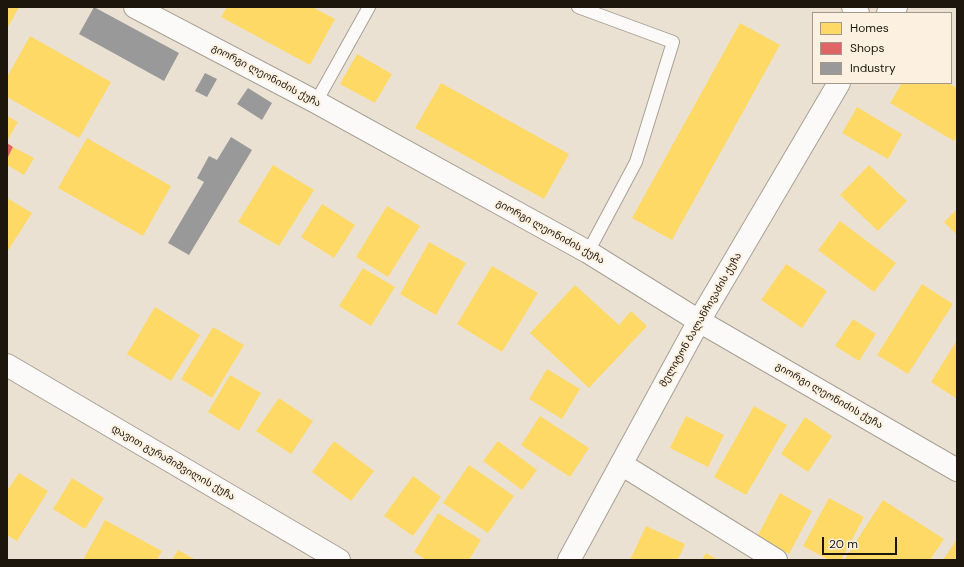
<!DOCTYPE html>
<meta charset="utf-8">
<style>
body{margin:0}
#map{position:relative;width:964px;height:567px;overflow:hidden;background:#eae1d2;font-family:"DM Sans",sans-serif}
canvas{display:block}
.frame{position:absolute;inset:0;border:8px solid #1c160c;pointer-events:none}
.legend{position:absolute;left:812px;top:12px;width:140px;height:72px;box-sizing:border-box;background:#fcf1e1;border:1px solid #a2998c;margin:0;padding:5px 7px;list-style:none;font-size:12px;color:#1c160c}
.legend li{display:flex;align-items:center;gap:8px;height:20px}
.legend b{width:20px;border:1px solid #a2998c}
.scale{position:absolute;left:822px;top:537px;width:75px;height:18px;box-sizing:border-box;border:2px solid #1c160c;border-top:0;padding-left:5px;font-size:12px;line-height:14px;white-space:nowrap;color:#1c160c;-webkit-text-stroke:3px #fcf1e1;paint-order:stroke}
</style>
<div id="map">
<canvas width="964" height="567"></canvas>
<div class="frame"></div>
<ul class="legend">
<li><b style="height:11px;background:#ffd966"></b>Homes</li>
<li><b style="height:11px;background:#e06666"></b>Shops</li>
<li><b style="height:11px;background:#999"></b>Industry</li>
</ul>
<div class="scale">20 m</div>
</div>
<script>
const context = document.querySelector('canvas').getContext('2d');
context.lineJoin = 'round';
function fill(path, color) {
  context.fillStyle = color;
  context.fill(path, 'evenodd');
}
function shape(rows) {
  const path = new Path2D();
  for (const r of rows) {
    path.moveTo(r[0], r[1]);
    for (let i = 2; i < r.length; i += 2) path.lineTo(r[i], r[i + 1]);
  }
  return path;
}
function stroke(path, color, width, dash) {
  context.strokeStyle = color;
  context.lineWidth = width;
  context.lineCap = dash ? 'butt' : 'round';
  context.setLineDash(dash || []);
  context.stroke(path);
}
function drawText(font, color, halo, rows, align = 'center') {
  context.font = font + ' "DM Sans","Noto Sans Georgian",sans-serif';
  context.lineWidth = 4;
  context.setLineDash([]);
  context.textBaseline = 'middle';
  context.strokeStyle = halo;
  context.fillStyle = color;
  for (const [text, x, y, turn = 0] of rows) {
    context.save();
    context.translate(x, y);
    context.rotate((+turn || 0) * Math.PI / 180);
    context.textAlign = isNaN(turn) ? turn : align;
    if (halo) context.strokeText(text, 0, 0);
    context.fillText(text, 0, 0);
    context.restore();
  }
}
const homes = shape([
 [7,7,19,7,7,29],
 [227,7,312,7,335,19,310,65,221,17],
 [740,23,780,45,672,240,632,218],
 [30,36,111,82,79,138,7,97,7,77],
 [357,54,392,74,375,103,340,84],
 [441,83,569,154,544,199,415,128],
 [902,83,948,83,957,88,957,136,954,141,890,103],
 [857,107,902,134,888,159,842,133],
 [7,116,18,122,7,141],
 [87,138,171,186,143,236,58,188],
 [13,147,34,158,24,175,7,165,7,159],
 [273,165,314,190,279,246,238,222],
 [869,165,907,201,878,231,840,195],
 [7,198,32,213,7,252],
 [322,204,355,225,334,258,301,237],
 [387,206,420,226,388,277,356,257],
 [957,209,957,235,944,222],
 [840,221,896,263,874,292,818,250],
 [429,242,466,263,436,315,400,294],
 [786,264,827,291,802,328,761,300],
 [492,266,538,293,502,352,457,324],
 [363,268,395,287,371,326,339,306],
 [922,284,953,304,908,374,877,355],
 [575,285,619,325,631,311,647,326,589,388,530,333],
 [155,307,200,335,171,381,127,354],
 [853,319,876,334,859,361,835,346],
 [213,327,244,345,212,398,181,379],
 [957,340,957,399,931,382],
 [547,369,580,389,562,419,529,399],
 [230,375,261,393,239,431,208,412],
 [279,398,313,421,291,454,256,431],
 [754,406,787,425,746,495,714,477],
 [540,416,589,448,570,477,521,445],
 [686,416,724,435,708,467,670,448],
 [805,417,832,436,808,472,781,454],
 [334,441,374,471,351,501,312,472],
 [498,441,537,470,522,490,483,461],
 [469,465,514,496,488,533,443,503],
 [19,473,48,491,17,541,7,535,7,491],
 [413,476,441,497,413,536,384,516],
 [72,478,104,498,85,529,53,509],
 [780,493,812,511,789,554,757,537],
 [829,498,864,517,841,560,829,560,803,546],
 [883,500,944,539,930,560,844,560],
 [438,513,481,540,469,560,426,560,414,552],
 [105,520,162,551,157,560,83,560],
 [646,526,685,544,678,560,630,560],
 [957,539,957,560,943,560],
 [178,550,196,560,172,560],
 [706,553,718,560,702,560]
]);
const shops = shape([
 [7,143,13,147,7,159]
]);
const industry = shape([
 [94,7,179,53,164,81,79,34],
 [205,73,217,79,207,97,195,91],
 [248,88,272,103,262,120,237,104],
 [231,137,252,150,189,255,168,243,204,182,197,178,209,156,217,160]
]);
const service = shape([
 [578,7,673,42,636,162,588,252],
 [316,102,369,7]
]);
const minor = shape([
 [135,7,316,102,588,252,699,321,957,470],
 [853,7,858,13],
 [888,13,896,7],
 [7,365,339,560],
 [621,464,776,560],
 [569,560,699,321,839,83]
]);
const streetNames = [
 ["გიორგი ლეონიძის ქუჩა",266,76,28],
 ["გიორგი ლეონიძის ქუჩა",550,232,29],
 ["მელიტონ ბალანჩივაძის ქუჩა",701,320,-60],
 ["გიორგი ლეონიძის ქუჩა",829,396,30],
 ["დავით გურამიშვილის ქუჩა",173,463,30]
];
fill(homes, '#ffd966');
fill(shops, '#e06666');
fill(industry, '#999');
stroke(service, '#a7a094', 14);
stroke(minor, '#a7a094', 24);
stroke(service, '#fcfaf8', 12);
stroke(minor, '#fcfaf8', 22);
drawText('10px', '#1c160c', '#fcf1e1', streetNames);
</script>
